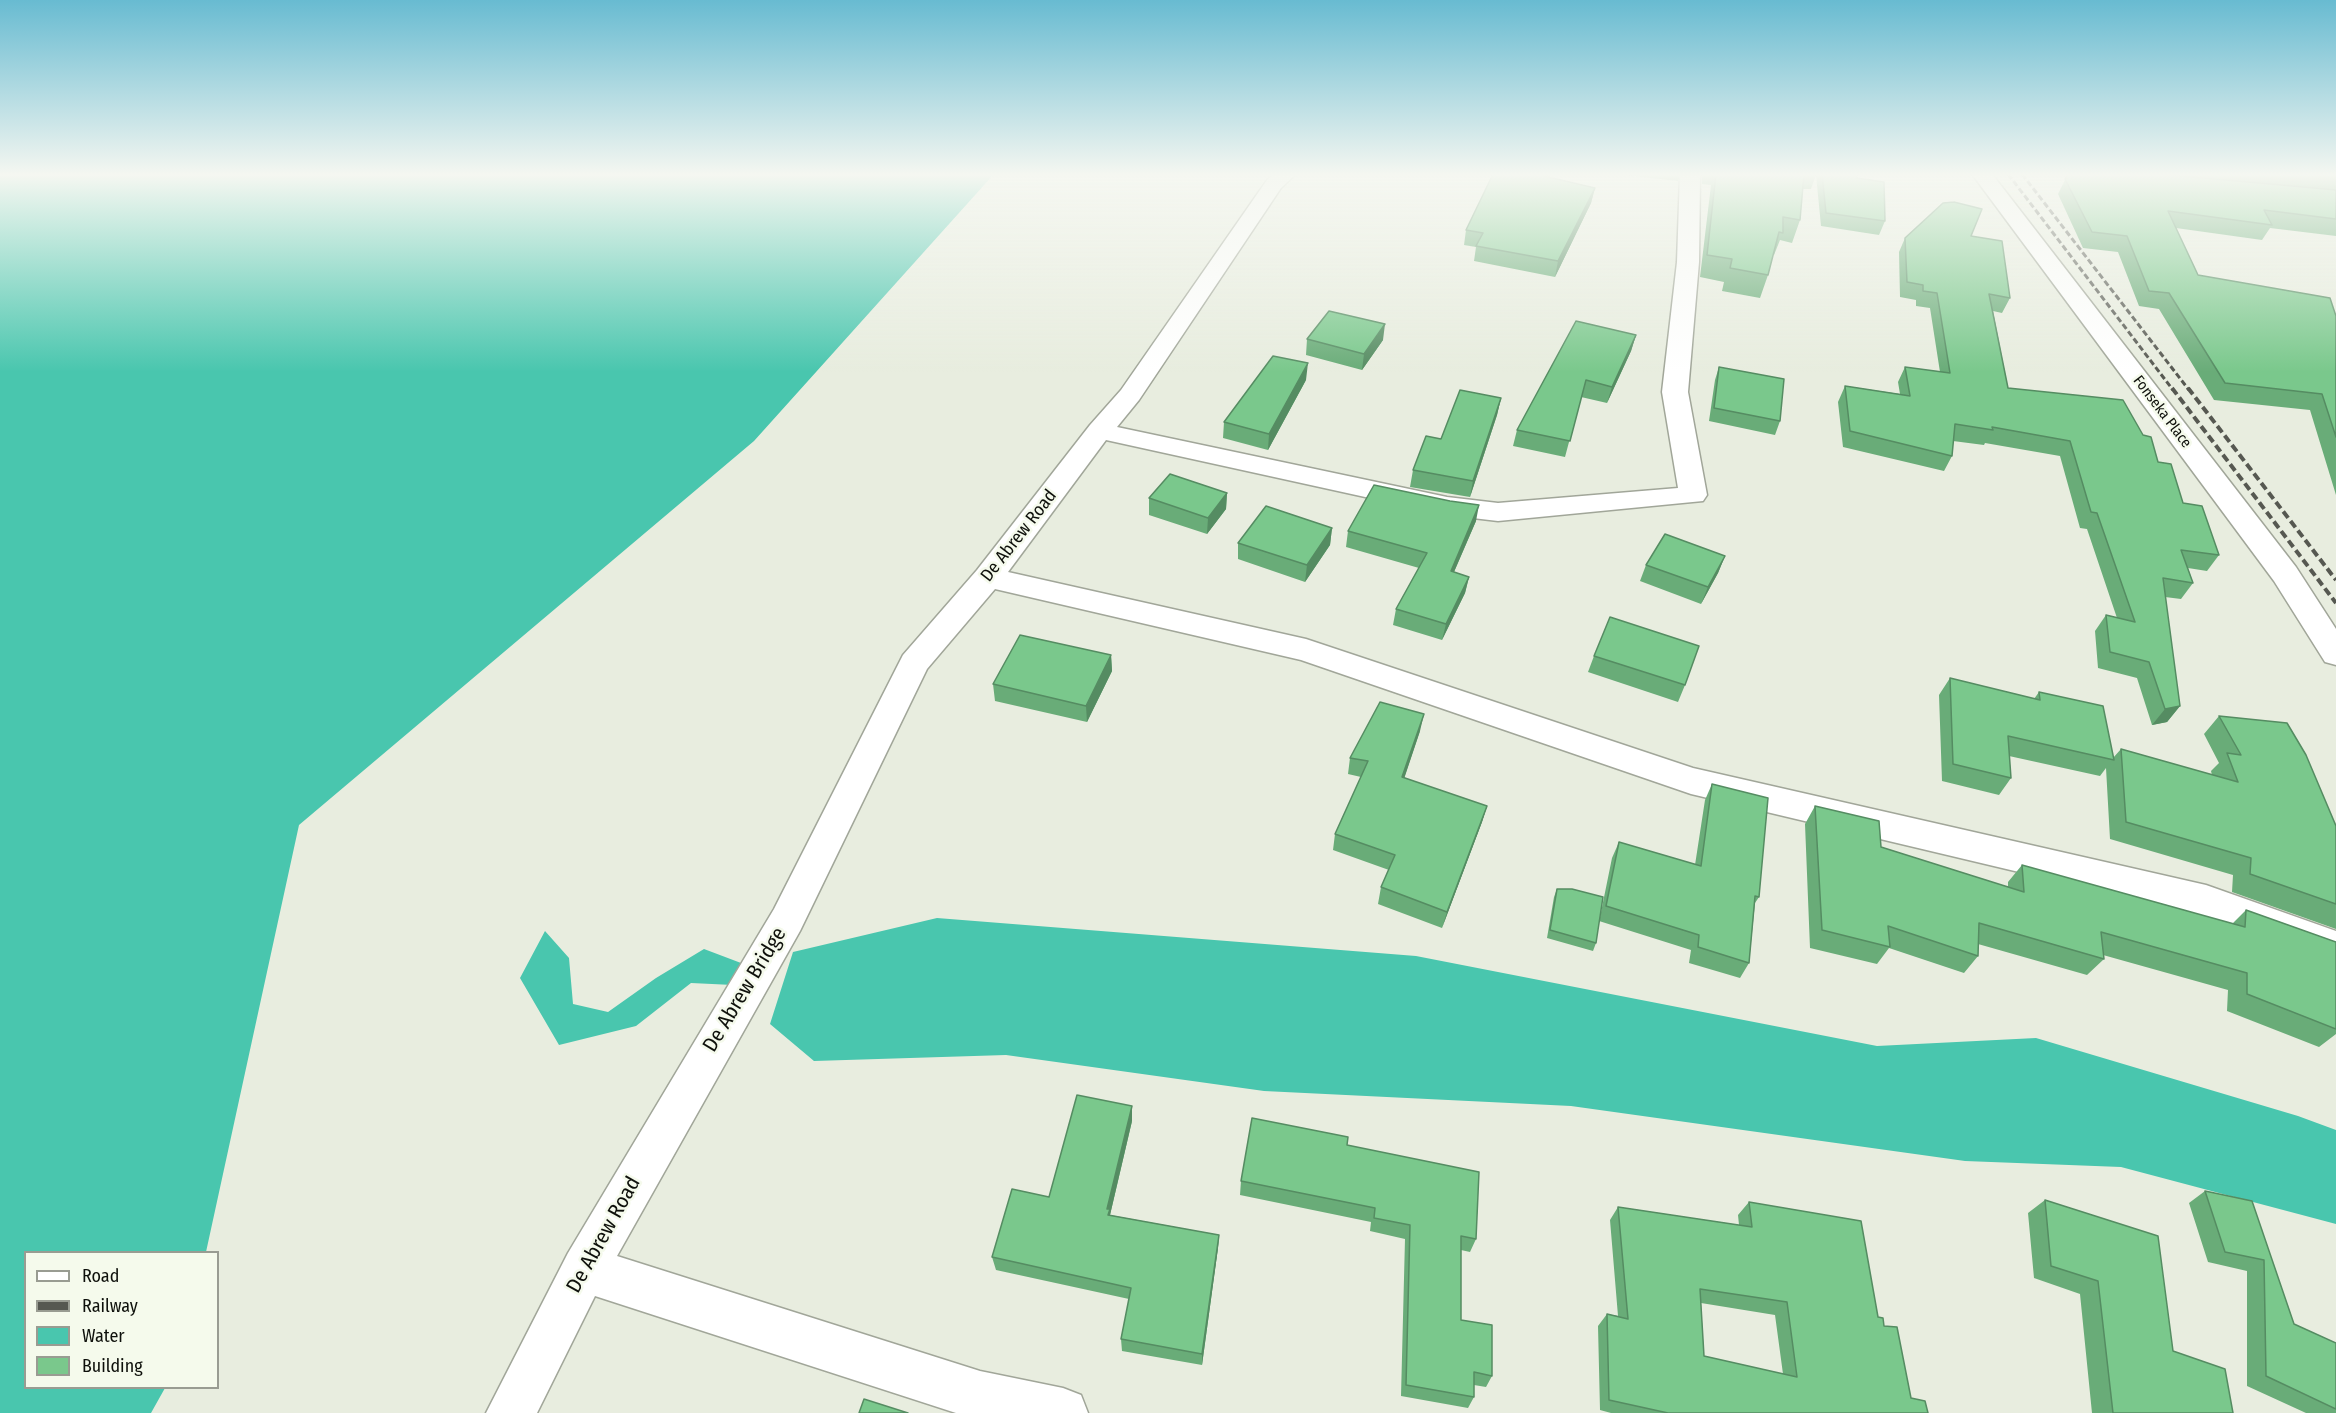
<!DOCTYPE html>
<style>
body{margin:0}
#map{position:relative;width:2336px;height:1413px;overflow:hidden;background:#e8eddf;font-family:"Fira Sans Condensed",sans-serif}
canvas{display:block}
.legend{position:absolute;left:24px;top:1251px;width:195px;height:138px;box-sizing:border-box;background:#f5faec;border:2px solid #999c92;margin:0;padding:8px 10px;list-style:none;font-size:18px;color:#0e100b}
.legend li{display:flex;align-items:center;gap:12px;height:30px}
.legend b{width:30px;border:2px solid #999c92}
</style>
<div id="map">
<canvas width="2336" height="1413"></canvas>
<ul class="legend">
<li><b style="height:8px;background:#fff"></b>Road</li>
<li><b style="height:8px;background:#565851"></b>Railway</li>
<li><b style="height:16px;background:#49c6ae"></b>Water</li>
<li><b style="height:16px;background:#7ac88c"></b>Building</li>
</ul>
</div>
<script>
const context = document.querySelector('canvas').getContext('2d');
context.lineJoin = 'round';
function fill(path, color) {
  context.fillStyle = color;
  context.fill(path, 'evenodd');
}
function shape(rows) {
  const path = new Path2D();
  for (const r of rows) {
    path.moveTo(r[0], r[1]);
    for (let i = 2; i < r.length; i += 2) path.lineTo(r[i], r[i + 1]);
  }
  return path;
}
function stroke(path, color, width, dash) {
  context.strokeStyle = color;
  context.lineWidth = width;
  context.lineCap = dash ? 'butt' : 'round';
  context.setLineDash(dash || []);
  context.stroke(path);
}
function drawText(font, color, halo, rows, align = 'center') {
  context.font = font + ' "Fira Sans Condensed",sans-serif';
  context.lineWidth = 5;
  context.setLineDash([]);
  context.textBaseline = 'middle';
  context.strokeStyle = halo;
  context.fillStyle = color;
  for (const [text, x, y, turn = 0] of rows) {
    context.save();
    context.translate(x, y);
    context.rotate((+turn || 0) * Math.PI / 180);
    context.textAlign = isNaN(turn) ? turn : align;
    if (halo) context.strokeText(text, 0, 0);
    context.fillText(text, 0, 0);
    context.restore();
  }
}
const water = shape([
 [0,174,994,174,754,441,299,825,206,1252,26,1252,26,1388,165,1388,151,1413,0,1413],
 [937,918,1416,956,1877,1046,2036,1038,2298,1116,2336,1130,2336,1224,2121,1167,1965,1161,1571,1106,1264,1091,1006,1055,814,1061,770,1024,793,952],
 [545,931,569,958,573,1004,608,1012,656,978,704,949,741,963,733,985,691,983,636,1026,559,1045,520,978]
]);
const minor = shape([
 [1274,174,1296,174,1281,188,1139,400,1117,427,1447,497,1498,503,1678,488,1662,392,1677,262,1680,174,1700,174,1699,262,1688,392,1707,495,1703,501,1498,521,1447,515,1106,440,1008,572,1306,639,1693,768,2206,885,2336,931,2336,965,2204,916,1691,794,1301,660,995,589,927,669,800,931,617,1256,980,1371,1063,1388,1081,1395,1088,1413,956,1413,595,1296,537,1413,486,1413,568,1253,774,909,903,655,977,570,1090,425,1121,390,1267,180,1274,174],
 [1972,174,1992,174,2296,567,2336,629,2336,665,2325,662,2274,581,1972,174]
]);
const railFar1 = shape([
 [2008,174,2173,390],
 [2022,174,2189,390]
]);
const rail = shape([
 [2172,388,2336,603],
 [2188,388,2336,580]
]);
const wall = shape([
 [1493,174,1551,174,1549,178,1595,188,1591,203,1555,277,1474,261,1476,247,1464,245,1466,230],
 [1624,174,1680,174,1678,181,1624,175],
 [1702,174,1857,174,1857,178,1885,221,1879,235,1821,226,1816,175,1811,189,1803,189,1800,220,1792,243,1780,240,1774,255,1773,255,1768,275,1760,298,1722,291,1724,282,1700,277,1711,185,1702,184],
 [2068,174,2336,190,2336,236,2270,228,2262,240,2176,228,2198,275,2336,316,2336,495,2310,410,2214,400,2159,309,2139,306,2118,252,2083,248,2058,194],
 [2161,174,2336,174,2336,190],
 [1971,236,2010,298,2002,313,1993,311,2008,388,2158,462,2183,503,2219,555,2207,571,2188,568,2193,583,2181,599,2165,597,2180,706,2167,722,2152,725,2137,678,2098,668,2095,631,2106,615,2117,618,2087,529,2080,528,2060,456,1985,443,1984,445,1953,441,1952,456,1944,471,1843,447,1838,402,1845,386,1900,394,1898,382,1905,367,1940,372,1930,308,1916,306,1916,300,1900,297,1899,252,1905,238],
 [1636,335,1631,351,1607,403,1581,397,1565,457,1513,446,1517,430],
 [1307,339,1383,340,1362,370,1306,355],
 [1719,367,1780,421,1775,435,1709,421,1715,380],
 [1306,380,1268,450,1223,438,1224,422],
 [1501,398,1497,415,1470,497,1410,487,1413,470,1441,439],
 [1227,493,1226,509,1207,534,1149,515,1149,498],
 [1476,521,1454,572,1469,577,1465,593,1442,640,1393,625,1396,609,1419,568,1346,547,1348,531],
 [1332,528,1330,545,1305,582,1238,559,1238,543],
 [1725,556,1718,573,1701,604,1640,581,1646,565],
 [1111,655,1112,671,1087,722,995,701,993,684],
 [1594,656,1685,685,1678,702,1588,672],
 [1950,678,2034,699,2039,692,2113,758,2121,749,2212,775,2211,771,2219,763,2204,734,2219,716,2336,826,2336,929,2232,892,2233,875,2110,839,2106,768,2100,776,2009,756,2011,778,1999,795,1942,781,1939,695],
 [1420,731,1404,778,1487,806,1482,822,1442,928,1378,904,1381,887,1389,870,1333,850,1335,834,1361,777,1348,774,1350,758],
 [1712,784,1759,897,1755,903,1749,963,1740,978,1689,963,1691,950,1599,921,1596,943,1593,951,1547,938,1554,897,1557,889,1600,917,1612,858,1619,842,1695,865,1705,800],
 [1815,806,1881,847,2008,887,2008,882,2022,865,2232,924,2246,910,2336,942,2336,1034,2319,1047,2227,1011,2228,990,2103,955,2104,959,2087,975,1978,944,1978,956,1964,973,1889,948,1877,964,1810,948,1805,824],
 [1132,1121,1110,1215,1219,1235,1218,1248,1202,1365,1122,1351,1121,1339,1129,1299,996,1270,992,1257,1049,1197],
 [1347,1145,1476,1239,1470,1252,1461,1250,1461,1320,1492,1376,1486,1387,1474,1385,1474,1397,1468,1408,1401,1396,1405,1239,1370,1231,1371,1222,1240,1195,1241,1181],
 [2205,1191,2252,1201,2294,1324,2336,1343,2336,1413,2306,1413,2247,1386,2247,1271,2208,1262,2189,1203],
 [2045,1200,2173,1351,2233,1413,2092,1413,2080,1294,2034,1278,2028,1213],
 [1749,1202,1878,1317,1884,1326,1911,1398,1928,1413,1611,1413,1600,1410,1598,1326,1607,1314,1618,1316,1610,1220,1618,1207,1739,1225,1738,1215],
 [1701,1303,1775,1315,1783,1374,1704,1356]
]);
const shadedWall = shape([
 [1545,174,1551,174,1540,191,1544,176],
 [1595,188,1591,203,1555,277,1558,261],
 [1385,324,1383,340,1362,370,1364,354],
 [1636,335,1631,351,1607,403,1612,387],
 [1308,363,1306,380,1268,450,1269,434],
 [1501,398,1497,415,1470,497,1473,481],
 [1227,493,1226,509,1207,534,1208,518],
 [1479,505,1476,521,1447,588,1451,571],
 [1332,528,1330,545,1305,582,1307,565],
 [1725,556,1718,573,1701,604,1708,587],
 [1469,577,1465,593,1442,640,1446,624],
 [1111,655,1112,671,1087,722,1086,706],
 [2180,706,2167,722,2152,725,2165,709],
 [1424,714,1420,731,1399,794,1402,777],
 [1487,806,1482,822,1442,928,1447,912],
 [1132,1106,1132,1121,1110,1215,1109,1228,1107,1209],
 [1219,1235,1218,1248,1202,1365,1202,1354]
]);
const building = shape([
 [1493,174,1545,174,1544,176,1595,188,1558,261,1476,246,1483,233,1466,230,1493,174],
 [1716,174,1804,174,1800,220,1783,217,1783,233,1779,232,1768,275,1730,268,1732,259,1707,255,1716,174],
 [1822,174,1857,174,1857,178,1884,182,1885,221,1826,213,1822,174],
 [2068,174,2160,174,2336,190,2336,219,2264,210,2272,225,2168,211,2198,275,2330,298,2336,316,2336,437,2322,394,2225,383,2169,293,2149,291,2127,236,2092,232,2065,179,2068,174],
 [1954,202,1982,209,1971,236,2002,241,2010,298,1989,294,2008,388,2123,400,2143,435,2151,437,2158,462,2171,464,2183,503,2202,506,2219,555,2181,550,2193,583,2163,578,2180,706,2165,709,2149,662,2110,652,2106,615,2135,622,2097,513,2091,512,2070,441,1992,427,1993,430,1955,424,1952,456,1850,431,1845,386,1910,396,1905,367,1950,373,1937,293,1923,291,1923,285,1907,282,1905,238,1943,203,1954,202],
 [1329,311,1385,324,1364,354,1307,339,1329,311],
 [1576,321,1636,335,1612,387,1586,380,1570,441,1517,430,1576,321],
 [1273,356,1308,363,1269,434,1224,422,1273,356],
 [1719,367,1784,379,1780,421,1714,408,1719,367],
 [1460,390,1501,398,1473,481,1413,470,1426,436,1441,439,1460,390],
 [1170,474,1227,493,1208,518,1149,498,1170,474],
 [1374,485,1450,501,1479,505,1451,571,1469,577,1446,624,1396,609,1427,553,1348,531,1374,485],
 [1266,506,1332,528,1307,565,1238,543,1266,506],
 [1665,534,1725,556,1708,587,1646,565,1665,534],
 [1610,617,1699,646,1685,685,1594,656,1610,617],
 [1020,635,1111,655,1086,706,993,684,1020,635],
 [1950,678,2040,700,2039,692,2103,706,2114,760,2008,736,2011,778,1953,764,1950,678],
 [1380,702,1424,714,1402,777,1487,806,1447,912,1381,887,1395,855,1335,834,1368,761,1350,758,1380,702],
 [2219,716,2287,723,2306,755,2336,826,2336,904,2250,874,2251,858,2126,822,2121,749,2238,782,2227,753,2241,755,2219,716],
 [1712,784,1768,798,1759,897,1755,896,1749,963,1698,947,1699,935,1606,906,1619,842,1701,866,1712,784],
 [1815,806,1879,821,1881,847,2024,892,2022,865,2245,927,2246,910,2336,942,2336,1029,2247,994,2247,973,2101,932,2104,959,1979,923,1978,956,1888,926,1890,947,1822,930,1815,806],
 [1557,889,1572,889,1603,897,1596,943,1550,930,1557,889],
 [1077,1095,1132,1106,1107,1209,1110,1209,1108,1215,1219,1235,1202,1354,1121,1339,1131,1288,992,1257,1012,1189,1049,1197,1077,1095],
 [1252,1118,1348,1137,1347,1145,1479,1172,1476,1239,1461,1236,1461,1320,1492,1325,1492,1376,1474,1372,1474,1397,1406,1385,1410,1225,1374,1218,1375,1208,1241,1181,1252,1118],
 [2205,1191,2252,1201,2294,1324,2336,1343,2336,1409,2266,1376,2264,1260,2225,1252,2205,1191],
 [2045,1200,2158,1236,2173,1351,2225,1369,2233,1413,2113,1413,2098,1281,2051,1266,2045,1200],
 [1749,1202,1861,1221,1878,1317,1883,1318,1884,1326,1897,1327,1911,1398,1925,1401,1928,1413,1668,1413,1609,1400,1607,1314,1628,1319,1618,1207,1752,1227,1749,1202],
 [1700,1289,1787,1302,1797,1377,1704,1356,1700,1289],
 [864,1399,908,1413,859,1413,864,1399]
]);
const farStreetnames = [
 ["Fonseka Place",2162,412,53]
];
const streetNames = [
 ["De Abrew Road",1019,536,-52]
];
const nearStreetnames = [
 ["De Abrew Bridge",745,990,-59],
 ["De Abrew Road",604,1235,-61]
];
fill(water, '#49c6ae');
stroke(minor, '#a1a699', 3);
fill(minor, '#fff');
stroke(railFar1, '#565851', 3, [6, 3]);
stroke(rail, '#565851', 4, [8, 4]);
fill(wall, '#69ac78');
fill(shadedWall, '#558c62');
fill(building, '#7ac88c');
stroke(building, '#558c62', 1.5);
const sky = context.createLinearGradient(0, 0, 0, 372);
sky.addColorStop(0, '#68bbd1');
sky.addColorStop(0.47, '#f5f7f1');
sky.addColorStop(1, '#f5f7f100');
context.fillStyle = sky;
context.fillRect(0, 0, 2336, 372);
drawText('15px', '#0e100b', '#f5faec', farStreetnames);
drawText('18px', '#0e100b', '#f5faec', streetNames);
drawText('21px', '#0e100b', '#f5faec', nearStreetnames);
</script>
